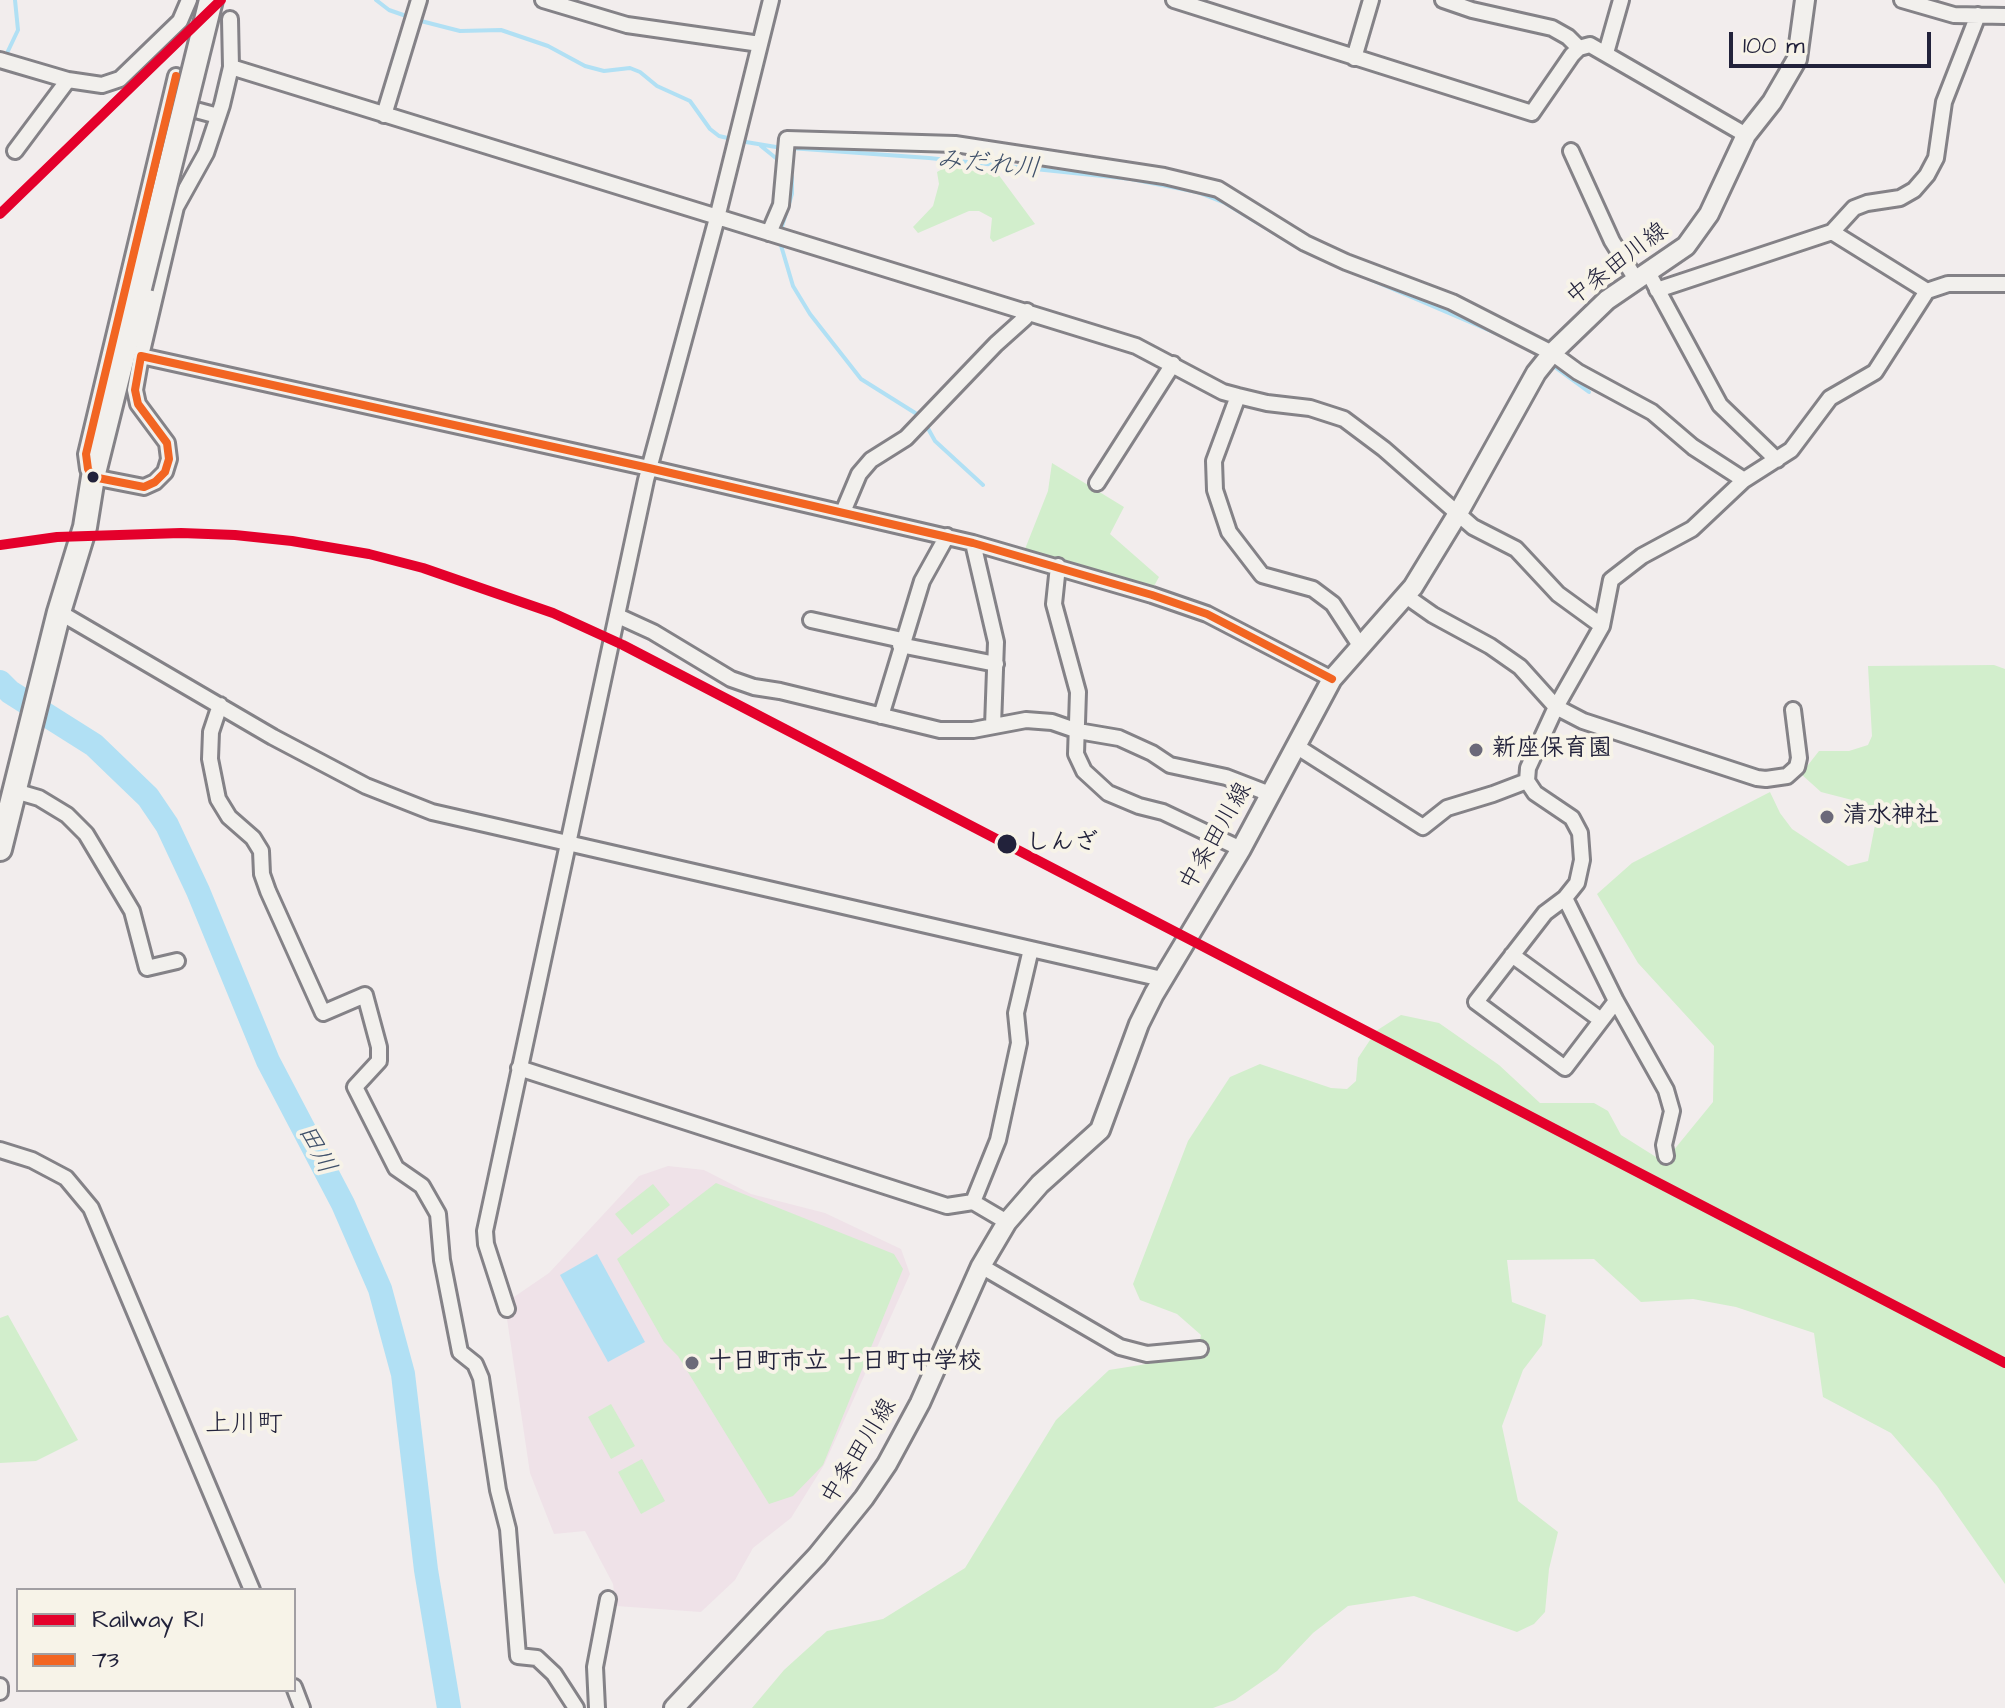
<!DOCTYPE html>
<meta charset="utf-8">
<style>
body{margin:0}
#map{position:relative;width:2005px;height:1708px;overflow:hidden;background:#f2eded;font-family:"Architects Daughter",sans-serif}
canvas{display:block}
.legend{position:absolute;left:16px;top:1588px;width:280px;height:104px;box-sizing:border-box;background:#f7f3e8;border:2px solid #a29fa3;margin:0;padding:10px 14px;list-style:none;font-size:24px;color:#22223b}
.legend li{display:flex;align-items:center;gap:16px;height:40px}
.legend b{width:40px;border:2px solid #a29fa3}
.scale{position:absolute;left:1729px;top:32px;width:202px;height:36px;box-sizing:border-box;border:4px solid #22223b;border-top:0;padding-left:10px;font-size:24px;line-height:28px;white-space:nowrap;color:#22223b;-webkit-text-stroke:6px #f7f3e8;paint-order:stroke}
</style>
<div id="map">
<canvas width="2005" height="1708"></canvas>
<ul class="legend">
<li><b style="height:10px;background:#e4002b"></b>Railway R1</li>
<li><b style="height:10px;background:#f26522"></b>73</li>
</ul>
<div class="scale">100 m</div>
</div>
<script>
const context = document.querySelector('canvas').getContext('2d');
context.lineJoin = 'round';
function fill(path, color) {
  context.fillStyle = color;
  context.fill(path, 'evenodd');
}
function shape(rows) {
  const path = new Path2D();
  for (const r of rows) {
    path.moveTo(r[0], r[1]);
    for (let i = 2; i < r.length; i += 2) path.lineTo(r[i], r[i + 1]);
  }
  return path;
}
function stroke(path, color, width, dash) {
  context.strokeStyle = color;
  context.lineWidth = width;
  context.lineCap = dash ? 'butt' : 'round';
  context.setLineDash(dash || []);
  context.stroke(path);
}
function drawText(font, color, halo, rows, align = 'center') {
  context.font = font + ' "Architects Daughter","Klee One",sans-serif';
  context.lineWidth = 8;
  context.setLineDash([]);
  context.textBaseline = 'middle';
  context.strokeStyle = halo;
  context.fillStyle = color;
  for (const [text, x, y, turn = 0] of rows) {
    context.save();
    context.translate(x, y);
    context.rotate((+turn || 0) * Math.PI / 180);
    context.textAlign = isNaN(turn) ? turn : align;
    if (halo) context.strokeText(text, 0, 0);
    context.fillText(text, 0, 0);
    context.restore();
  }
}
const built = shape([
 [668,1166,704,1170,751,1194,825,1213,901,1249,910,1274,824,1465,791,1518,753,1548,735,1580,701,1612,616,1606,613,1584,585,1531,554,1534,530,1473,507,1319,515,1311,511,1299,549,1273,639,1176]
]);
const green = shape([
 [946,167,998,174,1035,224,993,242,990,238,992,218,979,211,969,211,918,233,913,227,933,206,939,184,937,172],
 [1052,463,1124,507,1110,534,1159,577,1154,586,1025,549,1048,491],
 [1994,665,2005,669,2005,1584,1937,1486,1891,1433,1823,1397,1814,1333,1736,1307,1693,1299,1641,1302,1594,1259,1507,1260,1512,1302,1546,1315,1542,1345,1523,1370,1502,1426,1518,1501,1558,1532,1549,1569,1545,1612,1534,1624,1517,1632,1414,1596,1348,1606,1313,1633,1277,1671,1235,1700,1213,1708,752,1708,784,1670,827,1631,883,1619,965,1568,1056,1420,1109,1370,1197,1356,1201,1335,1177,1314,1140,1300,1133,1284,1188,1141,1230,1077,1260,1064,1331,1088,1347,1089,1356,1081,1358,1058,1376,1031,1401,1015,1439,1023,1499,1065,1540,1103,1594,1103,1608,1111,1621,1135,1664,1162,1713,1102,1714,1046,1638,963,1597,894,1632,863,1770,792,1780,813,1792,829,1848,866,1868,861,1876,820,1856,801,1821,792,1801,774,1819,751,1849,751,1868,745,1872,736,1868,666],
 [716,1183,894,1254,903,1269,823,1465,793,1496,769,1504,678,1356,664,1342,617,1259],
 [653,1184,670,1205,632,1235,615,1214],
 [8,1315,78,1440,36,1461,0,1463,0,1318],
 [611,1404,635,1446,611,1459,588,1417],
 [642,1459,665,1501,641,1514,618,1472]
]);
const water = shape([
 [597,1254,645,1342,608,1362,560,1275]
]);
const stream = shape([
 [376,0,389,10,409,17],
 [417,20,460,31,501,30,548,46,585,66,604,71,630,68,640,72,657,86,690,101,710,129,719,136,732,139],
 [8,51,18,30,15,0],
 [740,141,776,147,929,158,1131,179,1197,192,1225,203,1302,250,1327,261],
 [761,146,782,163],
 [780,233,792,194,792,177,788,169],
 [780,242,793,286,810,314,861,379,920,416],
 [1346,269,1507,338],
 [1552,365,1589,392],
 [925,423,935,441,983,485]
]);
const river = shape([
 [0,682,10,692,94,745,148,797,167,825,198,891,268,1061,343,1204,380,1289,403,1374,426,1570,449,1708]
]);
const minor = shape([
 [543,0,627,25,760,44],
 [1174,0,1532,113,1572,55,1579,48,1590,45,1746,135],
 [1443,0,1472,10,1552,28,1568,37,1579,48],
 [1902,0,1954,15,2005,16],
 [1606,53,1621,0],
 [1354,58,1371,0],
 [0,60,68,80,102,85,120,79,180,21,189,0],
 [231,67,1136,346,1223,392,1238,396,1267,403,1310,408,1344,419,1384,449,1473,527,1516,549,1558,594,1602,626],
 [176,76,86,454,88,469,93,477,144,487,155,482,165,472,169,459,167,443,138,404,135,390,141,356,649,468,973,543,1152,595,1207,614,1332,679],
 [177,105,218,116],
 [384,115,419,0],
 [15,151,68,80],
 [1571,151,1612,241,1637,281],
 [1832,232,1927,291],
 [769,233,781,205,787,139,955,144,1164,176,1218,189,1305,243,1346,262,1452,302,1552,353,1578,372,1652,412,1693,447,1744,480],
 [1649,274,1720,405,1777,460],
 [1657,290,1832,232,1854,208,1867,203,1900,198,1914,190,1927,175,1936,158,1944,102,1978,15],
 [141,356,176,207,206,153,222,105,231,67,230,19],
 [1238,396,1214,461,1215,490,1229,532,1262,575,1313,589,1333,604,1361,647],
 [1097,483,1173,364],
 [843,512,859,474,871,460,906,438,996,344,1025,318,1027,311],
 [973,543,996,642,993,726],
 [1058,566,1054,604,1078,692,1076,754,1084,771,1108,793,1139,806,1163,812,1241,849],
 [1406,596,1433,615,1490,646,1520,667,1556,707,1583,721,1757,778,1766,779,1787,776,1797,767,1799,758,1793,710],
 [59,612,273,737,366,786,432,812,1162,979],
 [618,616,653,632,731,679,754,687,780,691,940,730,973,730,1026,720,1052,722,1078,731,1119,738,1152,753,1170,765,1226,777,1270,794],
 [811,620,902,640],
 [900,645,996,664],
 [220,705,211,732,210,759,218,799,229,817,253,838,261,851,262,874,268,891,323,1013,365,995,379,1047,379,1061,355,1087,396,1168,422,1186,438,1214,442,1260,460,1352,475,1364,481,1378,498,1490,508,1529,518,1656,537,1658,554,1674,576,1708],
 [881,716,922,581,947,536],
 [1296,746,1423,827,1447,808,1493,794,1527,781],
 [15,791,39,798,67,815,86,834,132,911,147,968,177,961],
 [1565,898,1545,913,1476,1002,1565,1068,1616,1001],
 [1512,955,1601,1020],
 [519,1068,947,1206,973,1202,1007,1222],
 [0,1150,32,1160,66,1178,91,1208,252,1590],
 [1666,1156,1664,1145,1672,1111,1666,1090,1616,1001,1565,898,1577,883,1582,860,1580,833,1572,818,1535,793,1527,781,1528,768,1556,707,1602,626,1611,580,1642,556,1692,529,1744,480,1791,450,1830,398,1875,372,1927,291,1948,284,2005,284],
 [973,1202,998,1140,1019,1043,1016,1013,1031,949],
 [981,1266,1120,1347,1147,1354,1200,1349],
 [507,1309,486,1244,485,1231,646,480,717,218,771,0],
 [0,1686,0,1692],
 [294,1687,302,1708],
 [597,1708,595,1667,608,1599]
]);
const major = shape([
 [674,1708,817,1556,864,1498,887,1464,920,1403,981,1266,1007,1222,1040,1184,1100,1130,1139,1024,1154,994,1241,849,1332,679,1413,587,1457,515,1536,373,1552,353,1607,300,1686,246,1709,214,1746,135,1772,102,1797,59,1805,0]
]);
const highway = shape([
 [0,849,59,612,85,527,93,477,140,288]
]);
const rail = shape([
 [0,545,57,537,98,535,235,535,369,554,423,568,553,613,623,645,1043,865]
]);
const highwayBridge = shape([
 [140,288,211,0]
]);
const bus1 = shape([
 [176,76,86,454,88,469,93,477,144,487,155,482,165,472,169,459,167,443,138,404,135,390,141,356,649,468,973,543,1152,595,1207,614,1332,679]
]);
const rail1 = shape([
 [0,214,221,0],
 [0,545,57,537,181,533,235,535,292,541,369,554,423,568,553,613,623,645,2005,1363]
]);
const markers = [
 [93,477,7,"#22223b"],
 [1476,750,8,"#6b6979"],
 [1827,817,8,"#6b6979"],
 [1007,844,11,"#22223b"],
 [692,1363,8,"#6b6979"]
];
const streetNames = [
 ["中条田川線",1618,265,-37],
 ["中条田川線",1217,837,-60],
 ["中条田川線",860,1452,-58]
];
const poiNames = [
 ["新座保育園",1492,750],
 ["清水神社",1843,817],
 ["十日町市立 十日町中学校",708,1363]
];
const stopNames = [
 ["しんざ",1026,844]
];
const waterNames = [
 ["みだれ川",988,166,5],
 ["田川",315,1150,62]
];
const neighbourhoodNames = [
 ["上川町",244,1426]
];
fill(built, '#efe2e8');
fill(green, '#d2eecc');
fill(water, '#b1e0f4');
stroke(stream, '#b1e0f4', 4);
stroke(river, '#b1e0f4', 24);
stroke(minor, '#848287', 20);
stroke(major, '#848287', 24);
stroke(highway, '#848287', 28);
stroke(minor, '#f2f0ed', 14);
stroke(major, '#f2f0ed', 18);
stroke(highway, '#f2f0ed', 22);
stroke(rail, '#adacad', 4);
stroke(highwayBridge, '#848287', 28, []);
stroke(highwayBridge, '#f2f0ed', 22);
stroke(bus1, '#f26522', 8);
stroke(rail1, '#e4002b', 10);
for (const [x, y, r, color] of markers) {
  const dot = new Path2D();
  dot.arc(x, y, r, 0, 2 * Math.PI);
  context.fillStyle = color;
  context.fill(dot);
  stroke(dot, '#f7f3e8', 3);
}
drawText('24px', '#22223b', '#f7f3e8', streetNames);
drawText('bold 24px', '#22223b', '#f7f3e8', poiNames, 'left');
drawText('bold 24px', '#22223b', '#f7f3e8', stopNames, 'left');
drawText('italic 26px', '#3f506a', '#f7f3e8', waterNames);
drawText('26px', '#22223b', '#f7f3e8', neighbourhoodNames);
</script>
